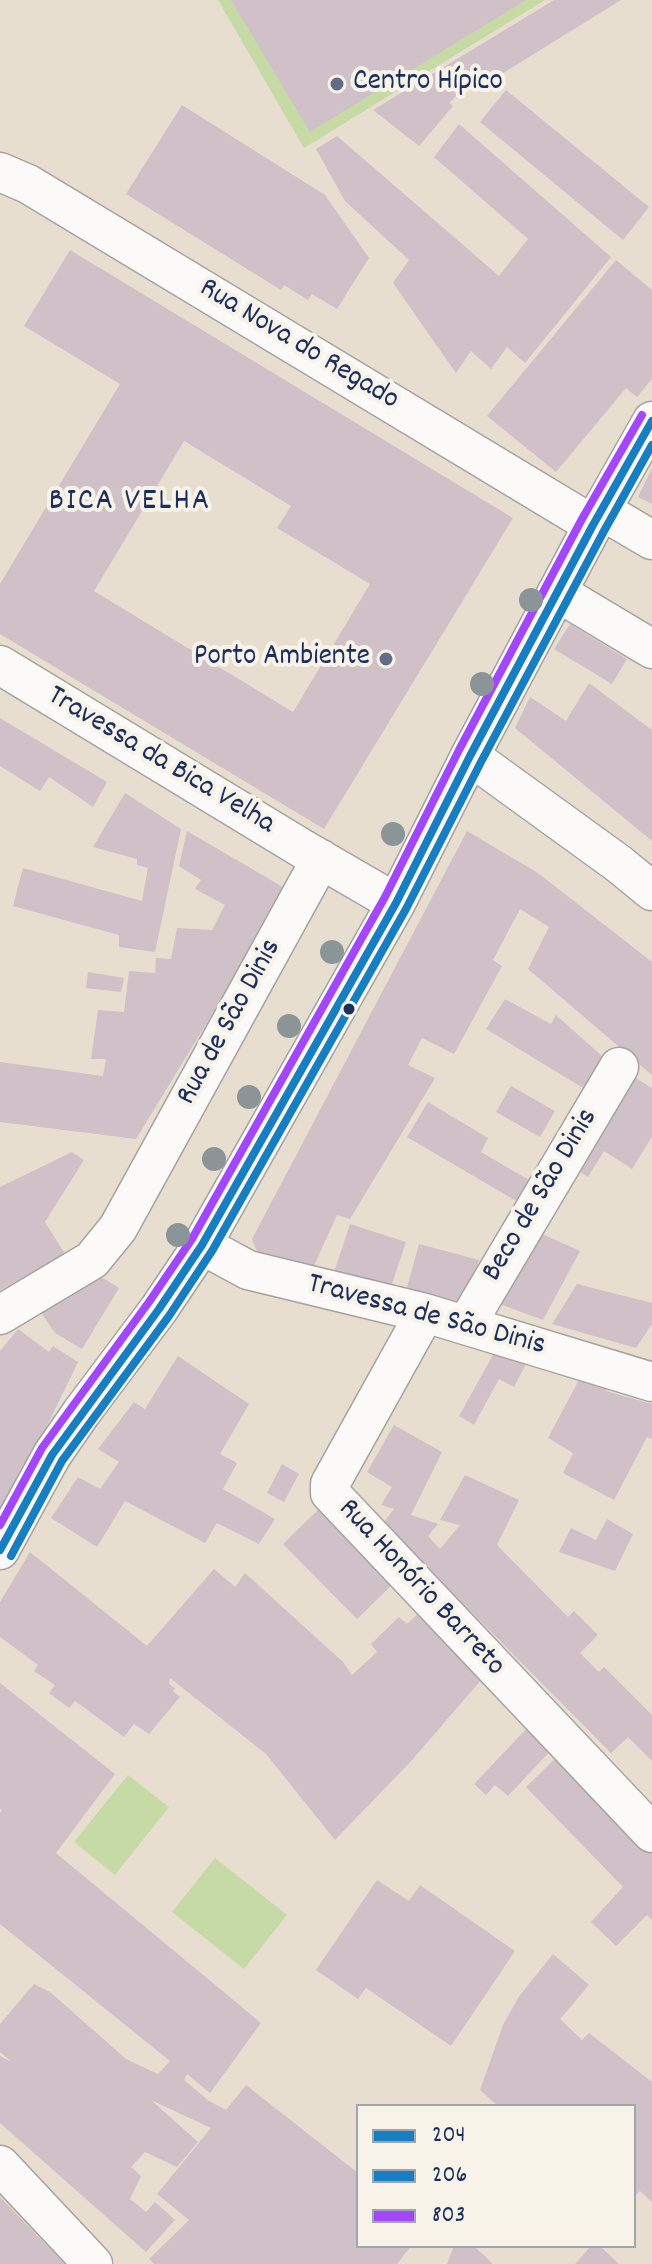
<!DOCTYPE html>
<meta charset="utf-8">
<style>
body{margin:0}
#map{position:relative;width:652px;height:2264px;overflow:hidden;background:#e8ded0;font-family:Dekko,sans-serif}
canvas{display:block}
.legend{position:absolute;left:356px;top:2104px;width:280px;height:144px;box-sizing:border-box;background:#f7f3e8;border:2px solid #9fa5b1;margin:0;padding:10px 14px;list-style:none;font-size:24px;color:#1b2f5e}
.legend li{display:flex;align-items:center;gap:16px;height:40px}
.legend b{width:40px;border:2px solid #9fa5b1}
</style>
<div id="map">
<canvas width="652" height="2264"></canvas>
<ul class="legend">
<li><b style="height:10px;background:#187ec2"></b>204</li>
<li><b style="height:10px;background:#187ec2"></b>206</li>
<li><b style="height:10px;background:#a347ff"></b>803</li>
</ul>
</div>
<script>
const context = document.querySelector('canvas').getContext('2d');
context.lineJoin = 'round';
function fill(path, color) {
  context.fillStyle = color;
  context.fill(path, 'evenodd');
}
function shape(rows) {
  const path = new Path2D();
  for (const r of rows) {
    path.moveTo(r[0], r[1]);
    for (let i = 2; i < r.length; i += 2) path.lineTo(r[i], r[i + 1]);
  }
  return path;
}
function stroke(path, color, width, dash) {
  context.strokeStyle = color;
  context.lineWidth = width;
  context.lineCap = dash ? 'butt' : 'round';
  context.setLineDash(dash || []);
  context.stroke(path);
}
function drawText(font, color, halo, rows, align = 'center') {
  context.font = font + ' Dekko,sans-serif';
  context.lineWidth = 8;
  context.setLineDash([]);
  context.textBaseline = 'middle';
  context.strokeStyle = halo;
  context.fillStyle = color;
  for (const [text, x, y, turn = 0] of rows) {
    context.save();
    context.translate(x, y);
    context.rotate((+turn || 0) * Math.PI / 180);
    context.textAlign = isNaN(turn) ? turn : align;
    if (halo) context.strokeText(text, 0, 0);
    context.fillText(text, 0, 0);
    context.restore();
  }
}
const green = shape([
 [218,0,545,0,304,148],
 [128,1775,169,1807,115,1875,74,1842],
 [215,1858,287,1915,244,1969,172,1912]
]);
const building = shape([
 [231,0,526,0,310,132],
 [554,0,621,0,492,80,482,70,449,103,453,106,419,146,373,110],
 [506,90,649,207,623,240,480,122],
 [182,105,325,195,369,258,337,309,312,294,308,300,284,285,281,290,126,194],
 [459,124,611,257,525,363,507,347,491,369,471,351,456,373,393,283,409,260,345,201,316,149,337,136,499,276,528,239,434,157],
 [70,250,513,518,324,829,0,634,0,584,120,384,24,326],
 [184,441,291,506,277,528,370,584,293,712,94,591],
 [616,260,652,290,652,379,637,397,626,388,556,472,487,416],
 [652,468,652,504,638,497],
 [570,624,627,659,612,684,554,649],
 [589,683,652,730,652,841,515,728,530,697,566,721],
 [0,718,107,782,93,807,49,777,40,791,0,766],
 [125,793,181,829,155,952,119,947,119,935,13,906,23,868,142,901,148,868,137,865,137,859,93,847],
 [187,831,288,890,136,1139,0,1122,0,1062,103,1076,106,1059,91,1059,98,1010,124,1012,129,971,155,973,156,958,171,959,177,928,212,930,225,905,195,889,201,880,179,866],
 [467,831,538,873,652,962,652,1075,528,969,549,927,520,909,493,960,502,966,454,1054,422,1038,408,1065,435,1078,350,1219,337,1215,313,1268,258,1254,252,1239],
 [88,972,124,978,121,992,86,988],
 [505,999,551,1024,556,1015,611,1064,593,1094,486,1029],
 [626,1072,652,1088,652,1137,632,1169,604,1151,588,1177,569,1166],
 [511,1086,555,1111,540,1137,496,1112],
 [428,1102,488,1138,481,1152,541,1187,528,1208,407,1137],
 [72,1152,84,1160,45,1222,65,1254,0,1290,0,1187],
 [350,1224,406,1242,390,1290,334,1272],
 [531,1229,580,1251,543,1320,489,1300],
 [419,1244,479,1260,466,1307,406,1291],
 [98,1275,119,1288,82,1349,55,1333,40,1311],
 [577,1284,652,1303,652,1324,636,1348,552,1324],
 [18,1329,49,1352,53,1346,78,1362,31,1459,0,1513,0,1351],
 [494,1353,526,1364,514,1387,499,1379,474,1425,459,1416],
 [178,1356,249,1404,220,1454,237,1463,223,1489,275,1519,259,1544,217,1523,205,1543,125,1501,97,1547,51,1518,78,1477,100,1489,119,1462,98,1449,134,1402,145,1409],
 [581,1376,609,1384,606,1391,652,1404,652,1439,647,1437,614,1500,563,1473,573,1453,548,1438],
 [394,1425,442,1452,411,1515,438,1524,428,1536,440,1549,460,1525,440,1520,465,1475,519,1500,497,1545,568,1617,574,1611,598,1635,580,1653,599,1672,604,1667,652,1715,652,1761,628,1737,611,1753,383,1523,394,1509,381,1505,392,1487,367,1472],
 [282,1464,299,1474,284,1502,267,1493],
 [320,1508,394,1583,357,1619,283,1544],
 [607,1519,633,1534,615,1571,559,1552,571,1528,596,1540],
 [30,1552,147,1646,214,1569,235,1587,245,1573,343,1662,352,1675,377,1652,371,1644,399,1617,407,1624,419,1613,482,1679,413,1759,335,1840,266,1754,170,1678,169,1684,175,1688,173,1691,180,1697,149,1734,134,1724,124,1737,75,1701,69,1708,49,1693,55,1685,34,1671,38,1665,0,1637,0,1602],
 [0,1683,115,1774,56,1853,261,2023,210,2093,187,2074,184,2080,209,2101,226,2110,246,2085,358,2173,358,2246,411,2246,397,2264,154,2264,149,2259,189,2220,157,2194,211,2128,151,2100,198,2142,177,2167,145,2152,131,2167,141,2176,130,2199,146,2212,155,2202,175,2220,146,2252,0,2123,0,2056,12,2062,0,2052,0,2024,34,1984,50,1992,126,2059,158,2074,170,2061,0,1924,0,1813,2,1810,0,1809],
 [531,1724,555,1746,508,1796,495,1785,486,1795,474,1784],
 [561,1753,652,1850,652,1920,647,1915,616,1946,591,1922,623,1887,526,1787],
 [377,1880,409,1901,420,1885,515,1951,451,2046,366,1988,358,1999,316,1970],
 [553,1954,589,1985,560,2019,582,2040,589,2033,652,2082,652,2202,640,2191,634,2197,634,2106,498,2106,480,2090,503,2025,520,1995],
 [0,2197,65,2264,0,2264],
 [454,2246,474,2246,493,2264,447,2264],
 [591,2246,600,2246,619,2264,575,2264]
]);
const minor = shape([
 [0,172,28,184,593,525],
 [601,510,652,540],
 [557,592,652,649],
 [0,665,303,849,396,903],
 [470,756,619,864,652,891],
 [202,1245,248,1270,425,1313,652,1382],
 [425,1313,330,1484,330,1493,652,1833],
 [0,1315,92,1260,118,1228,321,859],
 [466,1325,619,1067],
 [0,1550,52,1455,81,1413,159,1309,202,1245,396,903,470,756,593,525,652,421],
 [0,2165,93,2264]
]);
const bus1 = shape([
 [0,1550,52,1455,159,1309,202,1245,396,903,470,756,593,525,652,421]
]);
const bus2 = shape([
 [11,1556,62,1461,169,1316,212,1251,406,909,481,762,604,531,652,445]
]);
const bus3 = shape([
 [0,1525,42,1448,149,1302,192,1239,385,897,459,750,582,519,642,415]
]);
const trees = [
 [531,600],
 [482,684],
 [393,834],
 [332,952],
 [289,1026],
 [249,1097],
 [214,1159],
 [178,1235]
];
const markers = [
 [337,84,8,"#636c86"],
 [386,659,8,"#636c86"],
 [349,1009,7,"#1b2f5e"]
];
const poiNames = [
 ["Centro Hípico",353,84],
 ["Porto Ambiente",370,659,"right"]
];
const streetNames = [
 ["Rua Nova do Regado",298,346,31],
 ["Travessa da Bica Velha",160,762,31],
 ["Rua de São Dinis",231,1023,-61],
 ["Beco de São Dinis",542,1196,-59],
 ["Travessa de São Dinis",426,1317,15],
 ["Rua Honório Barreto",420,1589,47]
];
const neighbourhoodNames = [
 ["BICA VELHA",130,504]
];
fill(green, '#c6daa6');
fill(building, '#cfc1c7');
stroke(minor, '#a5a3a0', 41);
stroke(minor, '#fcfaf8', 38);
stroke(bus1, '#187ec2', 8);
stroke(bus2, '#187ec2', 8);
stroke(bus3, '#a347ff', 8);
context.fillStyle = '#8b9597';
for (const [x, y] of trees) {
  context.beginPath();
  context.arc(x, y, 12, 0, 2 * Math.PI);
  context.fill();
}
for (const [x, y, r, color] of markers) {
  const dot = new Path2D();
  dot.arc(x, y, r, 0, 2 * Math.PI);
  context.fillStyle = color;
  context.fill(dot);
  stroke(dot, '#f7f3e8', 3);
}
drawText('30px', '#1b2f5e', '#f7f3e8', poiNames, 'left');
drawText('30px', '#1b2f5e', '#f7f3e8', streetNames);
context.letterSpacing = '2px';
drawText('32px', '#1b2f5e', '#f7f3e8', neighbourhoodNames);
context.letterSpacing = '0px';
</script>
